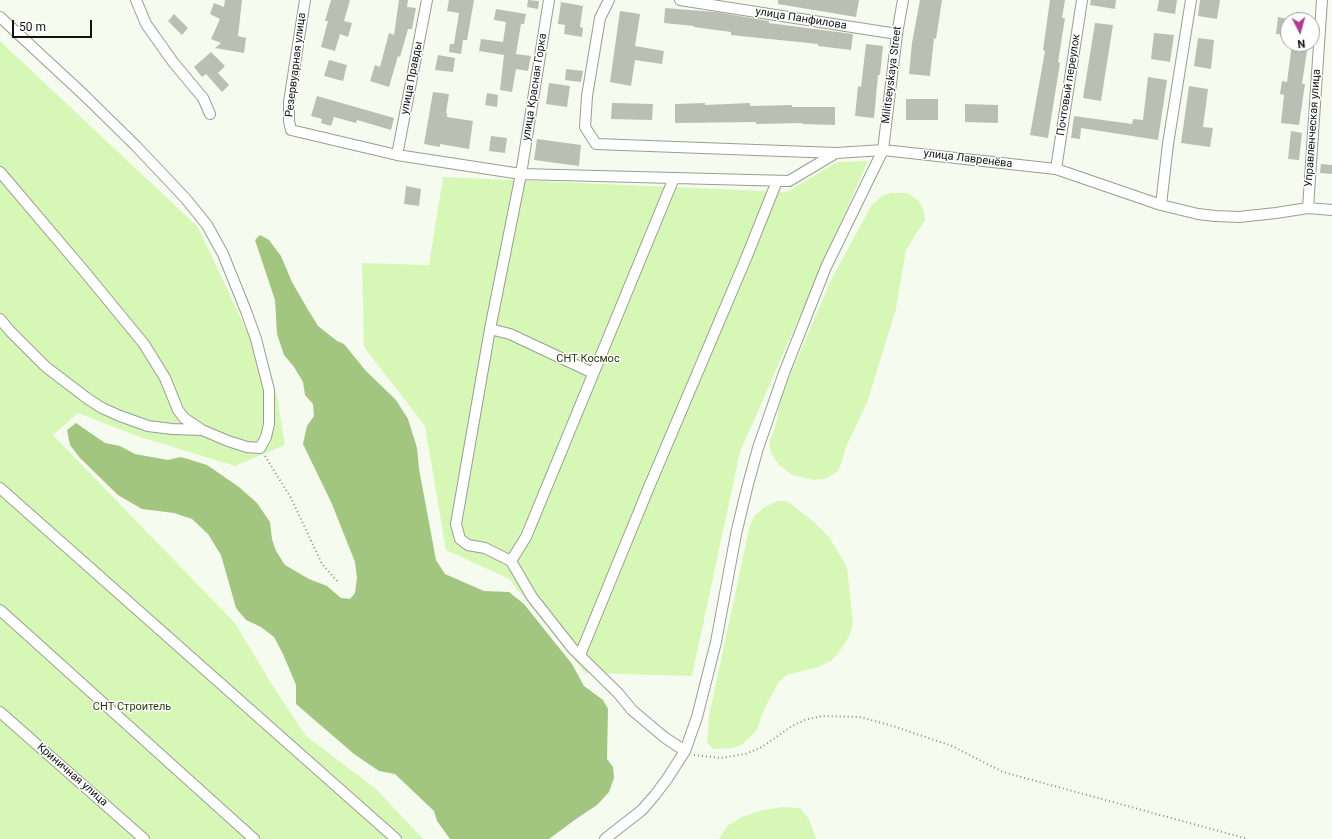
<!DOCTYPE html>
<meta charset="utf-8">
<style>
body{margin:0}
#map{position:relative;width:1332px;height:839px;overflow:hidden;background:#f5fcef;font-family:Roboto,sans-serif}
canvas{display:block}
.north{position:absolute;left:1280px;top:12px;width:40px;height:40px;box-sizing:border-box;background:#fff;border:1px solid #a0a19f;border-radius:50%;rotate:174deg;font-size:11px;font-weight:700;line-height:16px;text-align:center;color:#11130f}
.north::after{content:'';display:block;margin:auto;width:14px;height:18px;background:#b13b92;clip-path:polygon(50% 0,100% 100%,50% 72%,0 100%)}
.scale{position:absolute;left:12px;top:20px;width:80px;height:18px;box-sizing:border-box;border:2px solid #11130f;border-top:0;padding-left:5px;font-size:12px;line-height:14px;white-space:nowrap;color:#11130f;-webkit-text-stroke:3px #fff;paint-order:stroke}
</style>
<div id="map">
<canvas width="1332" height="839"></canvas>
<div class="north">N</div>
<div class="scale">50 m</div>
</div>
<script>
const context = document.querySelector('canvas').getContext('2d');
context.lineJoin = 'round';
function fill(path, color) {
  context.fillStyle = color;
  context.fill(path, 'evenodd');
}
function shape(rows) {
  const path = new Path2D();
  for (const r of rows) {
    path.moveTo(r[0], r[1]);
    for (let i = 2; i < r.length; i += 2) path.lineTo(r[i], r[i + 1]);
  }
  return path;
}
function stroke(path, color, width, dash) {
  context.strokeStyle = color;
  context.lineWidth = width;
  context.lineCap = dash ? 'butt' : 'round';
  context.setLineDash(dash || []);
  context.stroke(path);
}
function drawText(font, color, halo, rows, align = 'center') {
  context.font = font + ' Roboto,sans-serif';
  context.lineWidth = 3;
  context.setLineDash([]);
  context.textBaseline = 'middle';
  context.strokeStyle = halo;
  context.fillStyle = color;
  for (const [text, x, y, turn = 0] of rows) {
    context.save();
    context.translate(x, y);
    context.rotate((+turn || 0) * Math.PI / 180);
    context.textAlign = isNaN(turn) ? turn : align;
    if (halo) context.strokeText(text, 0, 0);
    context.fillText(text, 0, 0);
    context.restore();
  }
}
const green = shape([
 [0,41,198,227,277,395,285,445,235,466,140,437,78,413,53,435,235,623,273,686,305,735,376,789,423,839,0,839],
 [868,161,740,452,692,676,585,673,509,579,446,550,425,426,364,347,362,263,429,265,443,177,787,192,837,162],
 [890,193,907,193,918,200,924,211,925,220,906,250,896,309,867,403,846,447,841,464,838,471,825,479,814,480,800,477,791,474,779,465,771,453,769,442,775,428,782,392,792,371,831,280,864,219,871,206,882,196],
 [777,501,787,501,814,522,829,537,847,567,853,623,849,637,839,652,831,661,818,667,787,675,778,683,762,714,757,730,743,744,733,748,713,749,707,742,709,716,749,529,754,516,765,507],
 [783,807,800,808,809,819,816,839,719,839,727,826,742,817,763,810]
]);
const water = shape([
 [260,235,269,240,281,256,292,282,307,308,318,326,337,341,344,344,366,371,396,400,408,419,417,448,419,469,436,560,445,574,484,591,509,592,524,604,572,664,584,686,603,700,608,709,607,759,613,767,614,778,609,792,597,805,576,819,549,839,450,839,437,821,434,811,395,774,379,771,354,754,296,704,296,685,283,654,274,637,261,627,246,620,236,608,221,555,208,534,192,519,174,513,142,509,118,495,80,458,70,445,67,430,76,423,105,443,120,446,135,454,168,460,181,457,207,465,239,487,257,503,270,522,272,539,276,551,285,565,309,579,327,586,341,598,350,599,355,593,357,578,355,562,332,504,303,444,307,426,314,416,313,404,305,395,303,382,294,367,284,355,277,334,275,300,255,240]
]);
const building = shape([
 [225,0,242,0,238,36,246,38,244,53,215,48,221,43,211,39,220,19,210,14,214,3,224,7],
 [331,0,350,0,344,21,352,23,348,37,340,34,335,51,321,47,328,21,325,21],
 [399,0,408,0,407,7,416,8,412,29,408,29,400,57,398,56,389,87,370,81,375,65,380,67,389,33,394,35],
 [449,0,474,0,467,40,463,40,461,54,449,52,450,44,454,44,459,13,447,11],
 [528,0,539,1,538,9,527,7],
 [778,0,859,0,856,17,778,4],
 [920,0,942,0,936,39,934,38,930,76,909,74,912,43],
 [1050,0,1065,0,1062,18,1065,18,1058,62,1060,63,1048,138,1030,135,1045,51,1043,50],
 [1091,0,1116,0,1115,9,1090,5],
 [1159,0,1177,0,1175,14,1157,11],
 [1200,0,1220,0,1217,19,1198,16],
 [561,2,583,6,580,27,583,28,582,37,564,34,565,25,558,24],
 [665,8,716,12,769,21,769,23,853,34,851,50,818,46,818,44,731,35,731,32,694,27,694,26,664,23],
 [496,9,526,14,524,24,521,24,516,54,531,56,528,71,516,69,512,92,500,90,504,55,479,51,481,39,503,42,506,22,494,20],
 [620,11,640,14,635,46,664,51,662,64,635,60,631,86,610,82],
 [174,14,188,28,182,35,168,21],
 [1278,17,1288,19,1288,35,1276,34],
 [1095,23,1113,25,1101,101,1083,98],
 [1154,33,1174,35,1170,62,1151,59],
 [1198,38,1214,40,1211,69,1194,66],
 [866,44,883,46,880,75,878,75,874,118,855,116,858,86,861,87],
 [1292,44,1308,44,1302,84,1305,84,1299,125,1281,123,1284,95,1280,94,1282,81,1287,82],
 [211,52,225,66,218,73,229,85,222,92,206,74,202,77,194,67],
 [438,55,455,58,453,72,435,70],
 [329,60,347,65,343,81,324,76],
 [566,69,583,71,581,82,565,80],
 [1148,77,1167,80,1158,140,1081,128,1080,139,1071,138,1074,116,1132,124,1133,119,1143,120],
 [549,83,570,86,567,107,546,104],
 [1189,86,1208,89,1203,127,1213,128,1210,147,1181,143],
 [433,92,449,94,446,113,447,113,447,117,473,121,469,149,440,144,440,147,424,144],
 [487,93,498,95,497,107,485,105],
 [317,96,394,118,391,130,357,120,356,123,334,117,331,126,321,123,322,119,311,116],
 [906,99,938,99,938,120,906,120],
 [612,103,653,104,652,120,611,119],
 [705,103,705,105,750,103,750,106,792,105,792,107,835,107,835,125,802,124,802,123,756,124,756,122,675,123,675,104],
 [965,104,998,105,998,123,965,122],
 [1291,131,1302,133,1299,160,1288,159],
 [491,136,507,138,505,153,489,151],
 [537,139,581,145,579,166,534,160],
 [1321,164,1332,165,1332,174,1320,173],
 [406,186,421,189,419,206,404,204]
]);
const path = shape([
 [265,456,291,498,322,564,338,582],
 [694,755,721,758,745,754,762,747,792,726,805,720,822,716,860,717,893,726,952,746,1003,772,1248,839]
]);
const minor = shape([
 [136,0,146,24,173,62,203,98,210,114],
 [305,0,289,102,289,121,291,130,397,155,521,174,789,181,836,153],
 [549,0,521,174,490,329,456,524,460,539,468,545,485,548,511,561,532,597,573,649,618,693,632,710,664,737,685,751],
 [609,0,600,18,587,96,585,127,596,144,836,153,883,150,1056,169,1161,205,1198,214,1215,216,1239,217,1276,213,1308,208,1332,210],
 [680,0,897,34],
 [0,17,84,95,136,146,186,199,207,225,223,254,246,311,256,339,269,390,269,424,266,437,260,448,247,447,228,441,202,430,184,418,178,410,165,378,144,344,84,271,0,172],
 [397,155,427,0],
 [1056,169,1082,0],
 [1161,205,1168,144,1191,0],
 [1308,208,1322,0],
 [0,319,10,331,46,367,88,399,102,408,120,416,148,426,172,429,202,430],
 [490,329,510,334,593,373],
 [0,488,396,839],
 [511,561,526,537,674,178],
 [0,610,254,839],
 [580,655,649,487,747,256,777,181],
 [0,712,144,839],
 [605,839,642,810,655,795,667,779,685,751,697,717,716,642,736,534,747,488,758,448,784,373,826,267,883,150,897,34,903,0]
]);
const streetNames = [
 ["улица Панфилова",801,19,9],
 ["Резервуарная улица",296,65,-83],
 ["Militseyskaya Street",892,75,-83],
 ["улица Правды",412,78,-79],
 ["Почтовый переулок",1069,85,-81],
 ["улица Красная Горка",535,87,-81],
 ["Управленческая улица",1313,128,-86],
 ["улица Лавренёва",968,159,7],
 ["Криничная улица",72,775,41]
];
const parkNames = [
 ["СНТ Космос",588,359],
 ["СНТ Строитель",132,707]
];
fill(green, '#d7f7b7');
fill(water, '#a2c57f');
fill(building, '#b9bfb3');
stroke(minor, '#989e92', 12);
stroke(path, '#898e85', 2, [1, 3]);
stroke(minor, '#fff', 10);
drawText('11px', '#11130f', '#fff', streetNames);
drawText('11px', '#273c08', '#fff', parkNames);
</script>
